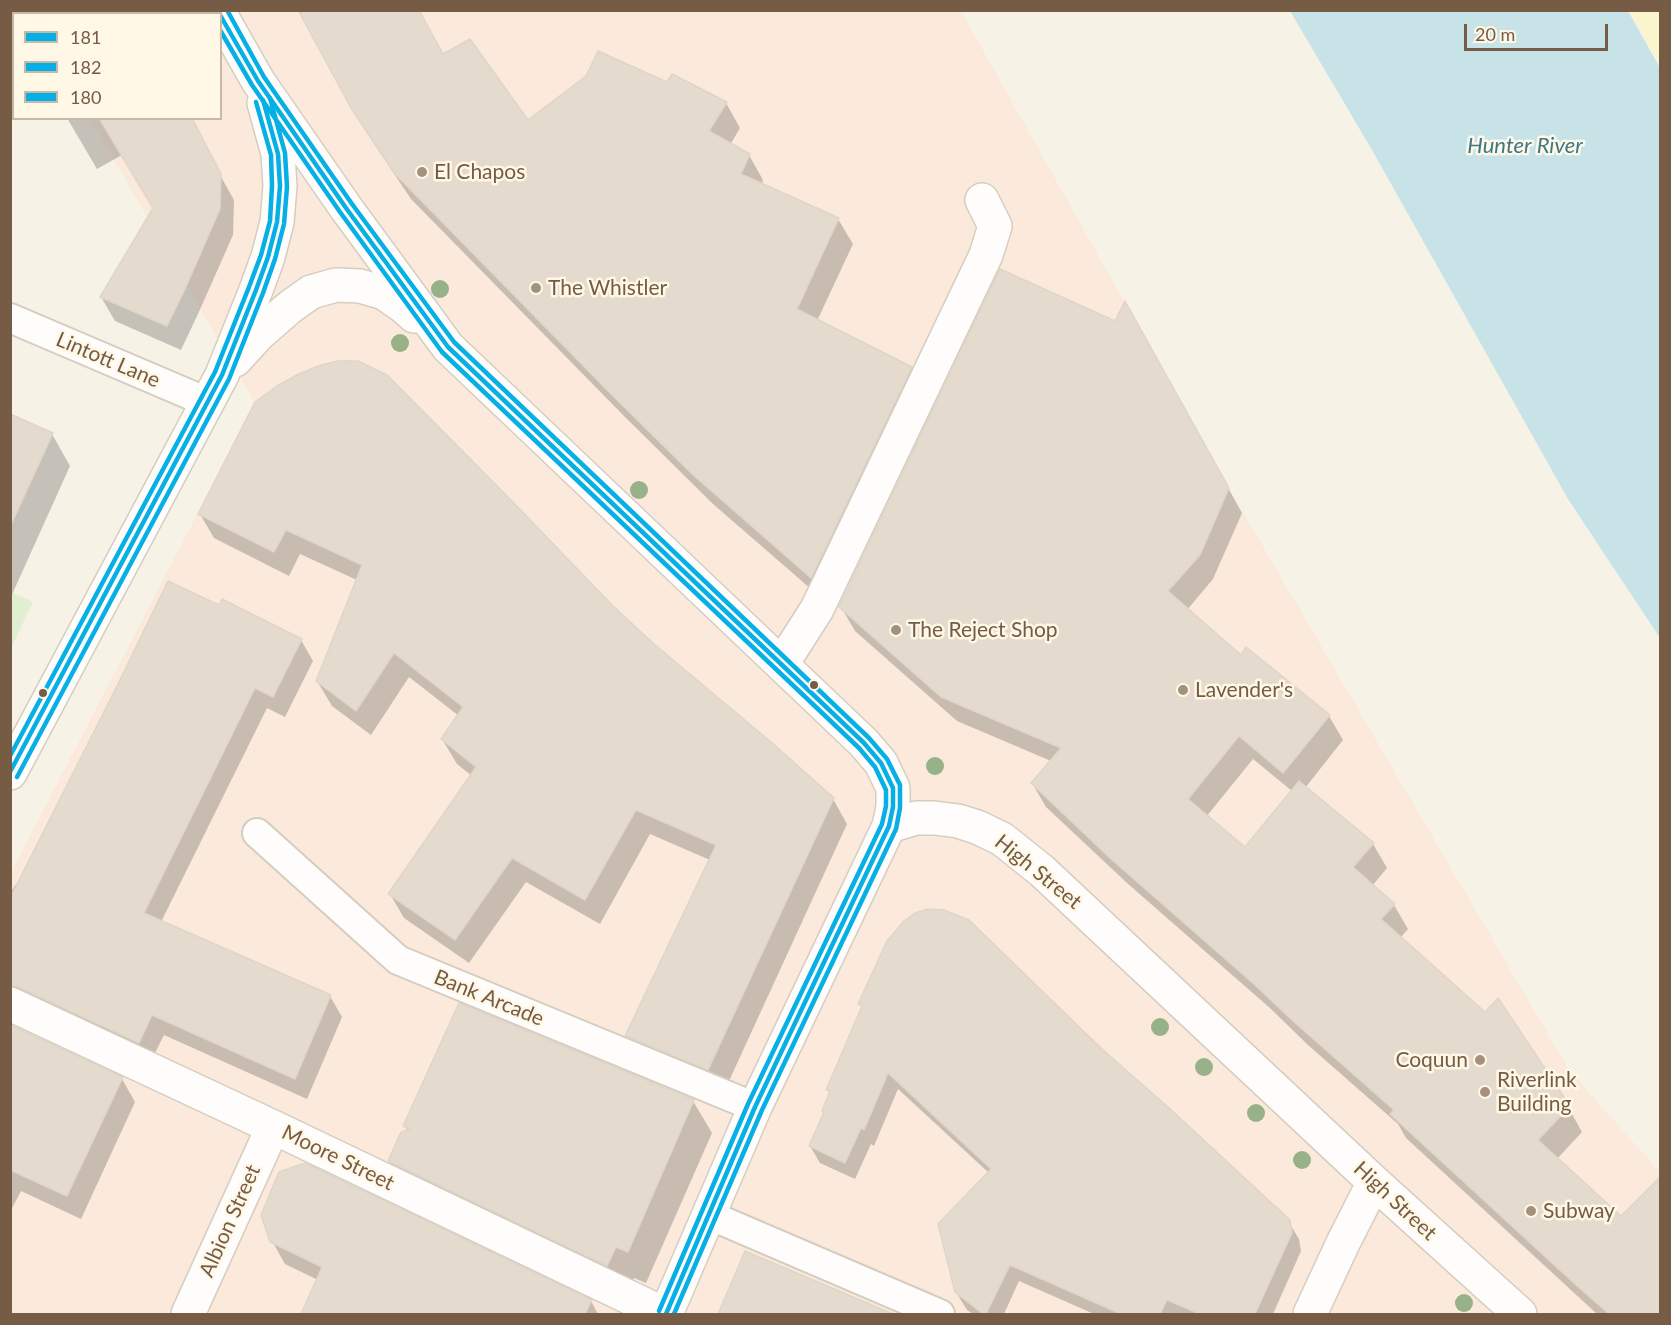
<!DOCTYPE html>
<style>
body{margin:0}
#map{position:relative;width:1671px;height:1325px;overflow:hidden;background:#f7f2e6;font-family:Lato,sans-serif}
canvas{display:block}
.frame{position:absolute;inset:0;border:12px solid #765b45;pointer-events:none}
.legend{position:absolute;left:12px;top:12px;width:210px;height:108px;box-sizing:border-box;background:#fff8e7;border:2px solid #c8b9a6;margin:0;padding:8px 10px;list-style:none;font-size:18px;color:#765b45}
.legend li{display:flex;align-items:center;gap:12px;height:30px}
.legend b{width:30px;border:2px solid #c8b9a6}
.scale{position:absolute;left:1464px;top:24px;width:144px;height:27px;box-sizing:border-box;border:3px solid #765b45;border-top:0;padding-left:8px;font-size:18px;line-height:21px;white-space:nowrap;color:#765b45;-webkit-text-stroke:4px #fff8e7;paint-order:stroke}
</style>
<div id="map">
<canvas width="1671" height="1325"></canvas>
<div class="frame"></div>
<ul class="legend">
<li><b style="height:8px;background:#06b0e6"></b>181</li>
<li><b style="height:8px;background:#06b0e6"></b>182</li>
<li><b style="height:8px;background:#06b0e6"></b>180</li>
</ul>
<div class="scale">20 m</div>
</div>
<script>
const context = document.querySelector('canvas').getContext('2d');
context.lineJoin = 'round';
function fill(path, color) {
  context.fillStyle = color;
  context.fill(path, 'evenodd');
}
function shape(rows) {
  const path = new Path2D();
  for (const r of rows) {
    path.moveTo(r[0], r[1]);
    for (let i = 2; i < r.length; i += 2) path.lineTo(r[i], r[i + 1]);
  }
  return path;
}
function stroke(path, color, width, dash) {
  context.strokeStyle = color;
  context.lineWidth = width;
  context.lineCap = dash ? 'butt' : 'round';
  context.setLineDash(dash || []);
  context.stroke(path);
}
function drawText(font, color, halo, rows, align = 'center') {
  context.font = font + ' Lato,sans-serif';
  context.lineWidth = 5;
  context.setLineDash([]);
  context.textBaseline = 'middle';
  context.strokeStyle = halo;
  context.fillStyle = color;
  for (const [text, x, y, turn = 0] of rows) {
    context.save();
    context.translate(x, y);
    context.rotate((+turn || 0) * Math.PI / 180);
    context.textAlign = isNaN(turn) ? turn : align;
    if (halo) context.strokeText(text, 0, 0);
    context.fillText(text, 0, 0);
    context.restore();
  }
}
const commercial = shape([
 [27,11,961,11,1229,488,1569,1070,1660,1172,1660,1314,11,1314,10,874,255,403,90,119,220,118,220,14,29,14]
]);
const green = shape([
 [11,592,33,602,11,648]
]);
const sand = shape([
 [1630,11,1660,11,1660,64]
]);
const water = shape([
 [1290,11,1628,11,1660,68,1660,638,1568,499,1372,150]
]);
const shadow = shape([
 [10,10,132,10,134,14,14,14,14,87,10,85],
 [443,56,528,123,668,83,726,103,740,128,730,145,749,155,763,180,761,185,838,219,853,244,817,321,911,368,925,393,826,602,713,504,625,417,411,199,367,133,352,107],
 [67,118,188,118,234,200,233,235,198,314,181,350,115,321,101,297,154,209,122,155,97,169],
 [1115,323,1138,327,1242,513,1213,579,1187,610,1241,657,1247,649,1329,716,1343,740,1305,788,1373,844,1387,868,1372,886,1394,905,1408,929,1400,938,1568,1107,1582,1132,1557,1159,1621,1218,1660,1179,1660,1314,1597,1314,1406,1138,1398,1124,1308,1045,1271,1009,1127,883,1046,807,1032,783,1051,761,957,721,855,631,841,607],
 [1253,759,1292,791,1245,849,1206,817],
 [256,403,612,607,653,645,833,799,847,824,723,1094,641,1060,627,1036,710,860,650,834,600,924,526,882,469,963,404,918,390,894,472,776,457,764,442,739,459,716,409,677,371,735,332,706,317,681,357,580,300,554,289,576,214,538,200,514],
 [10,416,52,434,70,466,10,599],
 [220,606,301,640,313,661,285,717,267,708,161,922,330,996,342,1017,307,1099,164,1035,150,1063,30,996,10,987,10,894,15,885,18,886],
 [860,1004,1102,1051,1288,1221,1299,1239,1301,1251,1273,1314,1094,1314,1019,1281,1004,1314,973,1314,967,1310,956,1292,989,1173,898,1089,874,1146,871,1144,855,1179,820,1163,810,1146,825,1114,830,1094,828,1089,862,1008],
 [10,1027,122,1079,135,1102,81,1219,21,1191,10,1212],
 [693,1101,712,1133,646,1283,634,1278,626,1297,408,1193,389,1161,408,1131,405,1126],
 [272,1241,591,1301,598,1314,312,1314,307,1305,318,1280,285,1264],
 [746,1253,847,1310,845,1314,720,1314]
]);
const building = shape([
 [298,10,419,10,443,54,470,39,528,120,586,76,598,51,667,82,672,74,727,102,709,131,750,154,741,174,839,218,797,309,912,367,811,578,692,474,609,392,395,174,351,108,298,10],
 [99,118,192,118,221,174,220,209,185,289,167,326,100,297,153,208,99,118],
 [1000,269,1115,321,1125,301,1229,488,1200,555,1168,591,1241,655,1246,647,1330,715,1283,773,1239,736,1188,799,1245,847,1299,781,1374,843,1353,867,1395,904,1381,919,1485,1012,1498,998,1570,1106,1538,1140,1621,1216,1660,1177,1660,1314,1609,1314,1576,1285,1390,1114,1394,1110,1293,1021,1255,985,1111,859,1031,783,1061,748,941,697,839,607,1000,269],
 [338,361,358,361,387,375,510,499,613,606,654,644,771,742,834,798,708,1070,625,1036,716,845,636,810,585,900,512,858,455,940,388,894,476,767,441,739,463,707,394,653,356,711,316,681,362,565,286,530,274,552,198,514,255,402,277,386,297,375,318,366,338,361],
 [10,414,53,433,10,527,10,414],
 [168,581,219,605,222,599,302,639,273,697,255,688,144,913,331,995,295,1079,152,1015,139,1043,18,987,10,986,10,898,117,686,168,581],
 [928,909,944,910,969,920,1103,1050,1168,1107,1290,1220,1292,1233,1255,1314,1200,1314,1167,1300,1160,1314,1121,1314,1010,1265,986,1314,983,1314,955,1292,938,1224,991,1169,888,1073,864,1130,861,1128,845,1163,809,1146,824,1112,822,1111,830,1091,826,1090,862,1006,858,1004,887,941,904,921,915,913,928,909],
 [459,1003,694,1100,628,1252,616,1247,607,1266,388,1161,401,1132,410,1129,403,1126,459,1003],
 [10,1025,123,1077,67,1196,10,1170,10,1025],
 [305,1163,592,1300,585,1314,301,1314,322,1267,270,1242,261,1215,279,1172,305,1163],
 [745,1251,893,1314,718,1314,745,1251]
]);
const lane = shape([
 [10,318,207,402],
 [257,833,398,960,755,1107],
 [709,1215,940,1314]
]);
const street = shape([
 [220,14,258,81,346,208,448,347,864,743,881,763,893,788,893,807,889,826,755,1107,666,1314],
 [235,360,259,334,290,307,311,292,336,285,360,286,384,293,404,307,414,316],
 [782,664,817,609,986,255,995,226,982,200],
 [10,773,222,375,256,290,268,257,277,222,280,186,278,154,264,103],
 [889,826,916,818,934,818,958,821,977,827,1002,839,1042,871,1374,1182,1520,1314],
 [10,1004,273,1127,664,1314],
 [188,1314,273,1127],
 [1310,1314,1343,1243,1374,1182]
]);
const bus1 = shape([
 [220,15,258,81,346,208,448,347,864,743,881,763,893,788,893,807,889,826,755,1107,666,1314],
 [10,772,222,375,256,290,268,257,277,222,280,186,278,154,263,100]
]);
const bus2 = shape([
 [220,30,252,85,340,212,442,352,859,748,875,767,886,790,886,806,882,824,748,1104,659,1311],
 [17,777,229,379,263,293,275,259,284,224,287,187,285,153,270,98]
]);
const bus3 = shape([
 [227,10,264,77,352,204,454,342,869,738,887,759,900,785,900,808,896,829,762,1110,674,1314],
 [10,756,215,372,249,287,261,255,270,221,272,186,271,155,256,102]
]);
const trees = [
 [440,289],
 [400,343],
 [639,490],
 [935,766],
 [1160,1027],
 [1204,1067],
 [1256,1113],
 [1302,1160],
 [1464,1303]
];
const markers = [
 [422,172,6,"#a3907d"],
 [536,288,6,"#a3907d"],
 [896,630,6,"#a3907d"],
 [814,685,5,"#765b45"],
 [1183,690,6,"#a3907d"],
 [43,693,5,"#765b45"],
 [1480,1060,6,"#a3907d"],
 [1485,1092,6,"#a3907d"],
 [1531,1211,6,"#a3907d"]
];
const poiNames = [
 ["El Chapos",434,172],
 ["The Whistler",548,288],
 ["The Reject Shop",908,630],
 ["Lavender's",1195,690],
 ["Coquun",1468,1060,"right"],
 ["Riverlink",1497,1080],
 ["Building",1497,1104],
 ["Subway",1543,1211]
];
const streetNames = [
 ["Lintott Lane",108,360,23],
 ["High Street",1038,872,39],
 ["Bank Arcade",489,998,22],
 ["Moore Street",338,1158,26],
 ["High Street",1395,1201,43],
 ["Albion Street",230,1221,-66]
];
const waterNames = [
 ["Hunter River",1525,146]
];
fill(commercial, '#fbeadb');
fill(green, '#dfefcf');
fill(sand, '#fbf4cd');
fill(water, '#c7e3e8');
fill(shadow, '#0003');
fill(building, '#e4dacd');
stroke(building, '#e0d5c8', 1.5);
stroke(lane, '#d6cdc1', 32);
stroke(street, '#d6cdc1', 36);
stroke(lane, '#fefdfb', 28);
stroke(street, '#fefdfb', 33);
stroke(bus1, '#06b0e6', 4.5);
stroke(bus2, '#06b0e6', 4.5);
stroke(bus3, '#06b0e6', 4.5);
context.fillStyle = '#97b288';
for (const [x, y] of trees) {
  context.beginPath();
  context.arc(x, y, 9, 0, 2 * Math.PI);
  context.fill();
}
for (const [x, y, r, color] of markers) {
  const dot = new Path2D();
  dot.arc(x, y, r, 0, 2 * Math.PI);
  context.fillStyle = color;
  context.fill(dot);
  stroke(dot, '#fff8e7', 2);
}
drawText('21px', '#765b45', '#fff8e7', poiNames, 'left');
drawText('21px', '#765b45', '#fff8e7', streetNames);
drawText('italic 22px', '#3c778c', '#fff8e7', waterNames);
</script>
